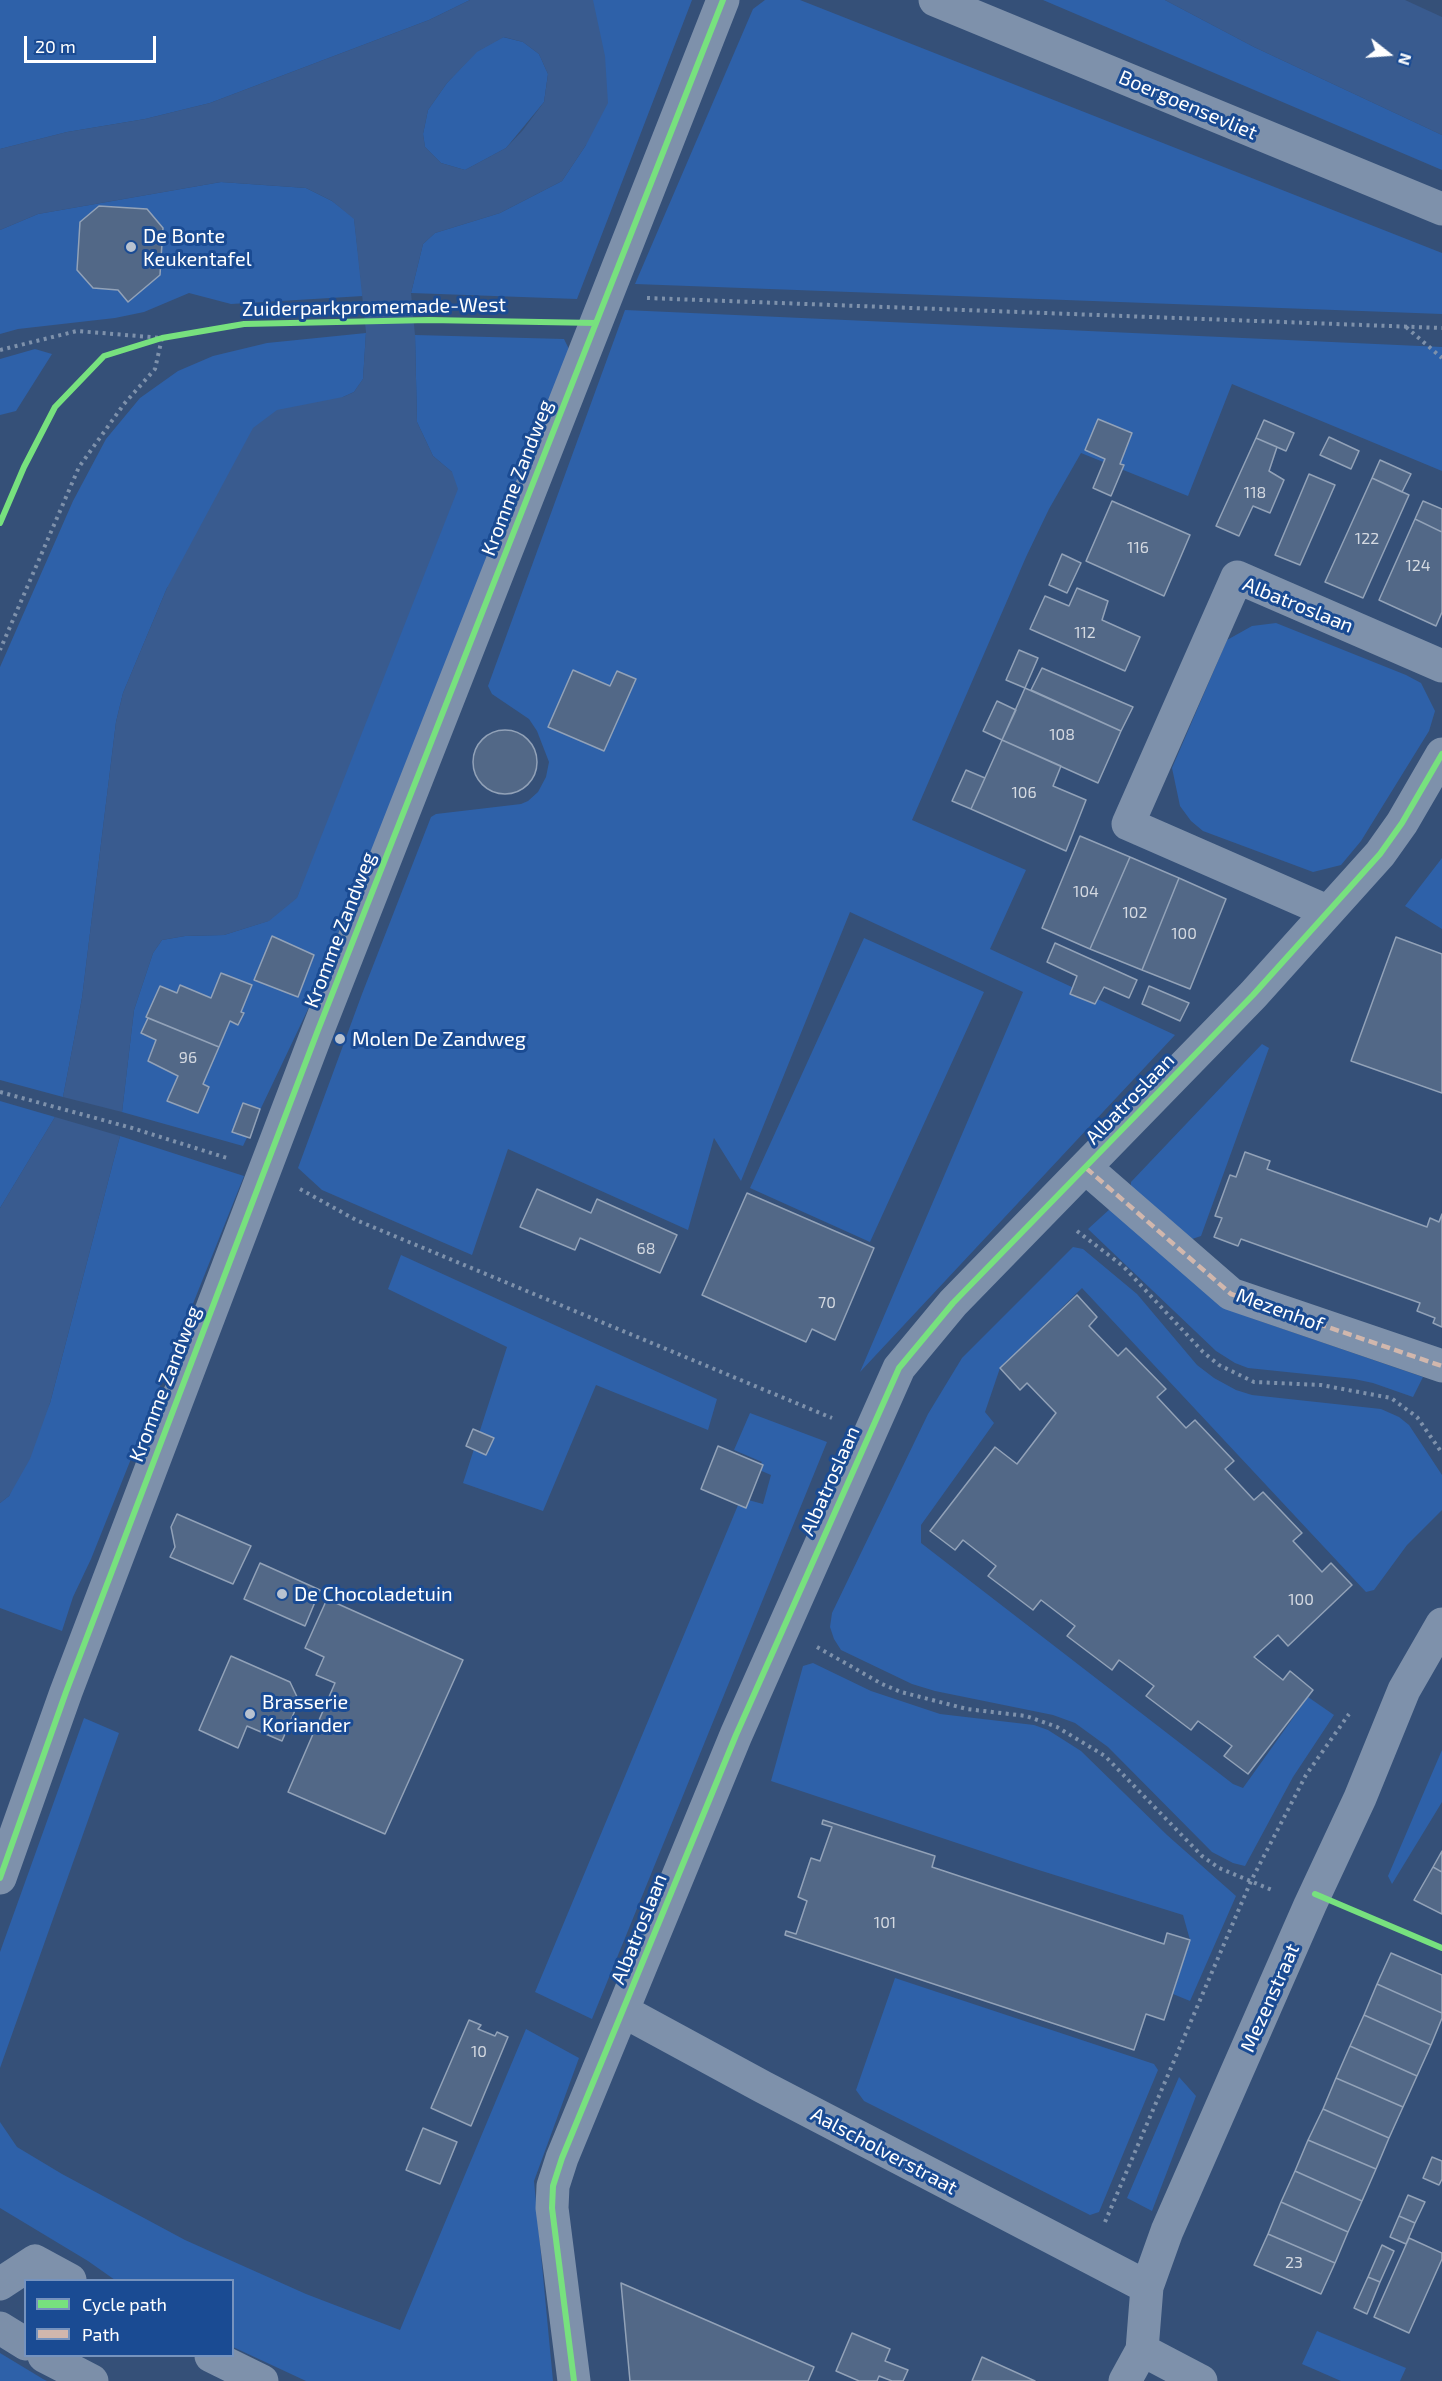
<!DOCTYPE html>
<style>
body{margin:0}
#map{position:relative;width:1442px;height:2381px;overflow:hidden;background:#355078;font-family:"Exo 2",sans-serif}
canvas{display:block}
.legend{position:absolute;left:24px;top:2279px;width:210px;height:78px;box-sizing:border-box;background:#1a4b93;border:2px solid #7693be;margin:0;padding:8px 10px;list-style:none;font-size:18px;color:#fff}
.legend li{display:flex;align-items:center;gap:12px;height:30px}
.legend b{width:30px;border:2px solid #7693be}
.north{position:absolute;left:1358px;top:24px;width:60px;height:60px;-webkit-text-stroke:4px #1a4b93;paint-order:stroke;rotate:107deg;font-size:16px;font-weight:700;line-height:24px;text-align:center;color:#fff}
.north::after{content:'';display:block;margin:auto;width:21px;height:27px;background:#fff;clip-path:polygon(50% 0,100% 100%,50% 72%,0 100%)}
.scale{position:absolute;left:24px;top:36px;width:132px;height:27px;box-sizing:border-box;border:3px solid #fff;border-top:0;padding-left:8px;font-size:18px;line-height:21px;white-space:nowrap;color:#fff;-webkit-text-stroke:4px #1a4b93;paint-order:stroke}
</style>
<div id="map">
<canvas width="1442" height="2381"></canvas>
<ul class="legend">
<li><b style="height:8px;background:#77e17e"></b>Cycle path</li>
<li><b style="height:8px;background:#d1b7ad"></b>Path</li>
</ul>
<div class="north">N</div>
<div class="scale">20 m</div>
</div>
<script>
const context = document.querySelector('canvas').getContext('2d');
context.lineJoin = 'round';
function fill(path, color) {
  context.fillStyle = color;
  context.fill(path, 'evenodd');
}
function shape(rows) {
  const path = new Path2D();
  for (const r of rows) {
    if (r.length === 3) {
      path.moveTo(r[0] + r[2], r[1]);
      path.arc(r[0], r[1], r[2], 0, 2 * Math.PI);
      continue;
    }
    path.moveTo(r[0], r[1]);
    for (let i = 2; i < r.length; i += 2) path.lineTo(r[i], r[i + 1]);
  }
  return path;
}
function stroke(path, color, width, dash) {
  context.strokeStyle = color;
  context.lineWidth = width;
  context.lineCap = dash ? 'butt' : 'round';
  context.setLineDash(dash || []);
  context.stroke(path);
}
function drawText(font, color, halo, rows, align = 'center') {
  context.font = font + ' "Exo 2",sans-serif';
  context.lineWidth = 6;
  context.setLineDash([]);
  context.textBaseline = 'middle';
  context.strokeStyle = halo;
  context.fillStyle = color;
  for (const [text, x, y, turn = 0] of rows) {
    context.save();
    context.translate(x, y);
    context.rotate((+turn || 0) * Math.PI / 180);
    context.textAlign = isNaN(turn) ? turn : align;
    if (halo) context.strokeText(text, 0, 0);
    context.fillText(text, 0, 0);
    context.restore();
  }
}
const green = shape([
 [0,0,470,0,429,20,210,103,145,119,67,132,0,149],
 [593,0,692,0,577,299,411,293,423,244,435,233,500,213,562,181,586,145],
 [765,0,800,0,1442,253,1442,314,635,284,753,9],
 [1043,0,1165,0,1254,47,1442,135,1442,170],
 [503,37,523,42,539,54,548,74,544,102,506,148,465,170,441,163,425,147,423,134,428,110,447,83,477,51],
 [221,182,306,188,332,201,354,218,363,296,231,304,189,293,144,312,115,318,18,329,0,334,0,230,38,214],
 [625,310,1442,347,1442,471,1232,384,1188,496,1081,453,1049,509,1026,557,912,820,1026,870,990,949,1175,1035,860,1372,1023,992,850,912,741,1181,714,1138,688,1230,508,1149,472,1255,322,1190,298,1168,362,994,431,817,436,814,521,804,528,801,538,792,546,777,549,762,537,731,529,719,492,694,488,686],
 [366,333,363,379,354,392,343,397,167,588,123,693,116,722,82,998,63,1097,0,1080,0,667,73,501,106,439,140,398,178,371,213,356,267,343],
 [415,335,564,339,571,353,338,946,243,1146,122,1112,134,1010,153,953,162,940,185,936,224,935,268,921,297,897,452,472,433,456,417,422],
 [35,349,52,354,16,411,0,415,0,359],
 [1276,623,1406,675,1421,683,1435,711,1429,731,1361,841,1341,865,1313,872,1203,831,1191,821,1180,806,1172,768,1227,640,1252,626],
 [1442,858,1442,929,1405,906],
 [864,938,984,992,870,1242,750,1188],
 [1262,1044,1269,1048,1201,1236,1183,1242,1131,1191,1131,1182],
 [0,1101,55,1117,0,1208],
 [120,1136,244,1176,91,1559,73,1597,62,1631,0,1608,0,1503,9,1496,50,1403],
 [1111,1208,1251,1318,1423,1377,1413,1397,1373,1383,1354,1379,1248,1368,1235,1363,1216,1351,1088,1229],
 [1073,1247,1083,1249,1137,1294,1197,1365,1214,1378,1236,1390,1252,1395,1381,1409,1399,1417,1409,1425,1442,1475,1442,1510,1407,1545,1374,1590,1366,1592,1082,1288,1000,1368,985,1412,994,1423,921,1525,921,1543,1233,1784,1243,1788,1308,1697,1334,1715,1293,1777,1245,1866,1233,1863,1212,1852,1108,1747,1075,1723,1053,1715,935,1691,912,1684,841,1650,834,1639,830,1627,832,1613,928,1414,962,1358],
 [401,1255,717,1399,708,1430,596,1385,543,1511,463,1483,507,1347,388,1289],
 [750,1413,827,1442,592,2019,535,1992,741,1498,763,1504,771,1475,757,1469,762,1462,734,1450],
 [813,1663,871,1691,940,1714,1034,1725,1048,1730,1081,1751,1167,1835,1236,1896,1190,2001,1173,1994,1190,1940,1183,1915,1029,1867,771,1781,803,1666],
 [84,1718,119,1733,0,2068,0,1952],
 [1442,1750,1442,1802,1392,1884,1388,1876],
 [895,1978,1154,2064,1158,2070,1099,2212,1090,2215,864,2101,856,2090],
 [526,2029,579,2058,534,2181,553,2381,306,2381,233,2347,232,2280,115,2280,88,2261,0,2208,0,2122,17,2147,62,2174,185,2240,306,2294,400,2330],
 [1179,2077,1196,2096,1152,2211,1127,2198],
 [1317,2331,1406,2368,1400,2381,1341,2381,1302,2364],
 [0,2353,43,2379,47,2381,0,2381]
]);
const water = shape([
 [470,0,593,0,605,56,608,103,586,145,562,181,500,213,435,233,423,244,411,293,415,335,417,422,433,456,452,472,458,489,297,898,269,921,224,935,185,936,162,940,153,953,134,1010,122,1112,63,1097,82,998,116,722,123,693,167,588,253,428,277,410,343,397,354,392,363,379,366,332,354,219,332,201,306,188,221,182,38,214,0,230,0,149,67,132,145,119,210,103,429,20],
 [504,37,523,42,539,54,548,74,544,102,523,130,506,148,465,170,441,163,425,147,423,134,428,110,447,83,477,52],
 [1165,0,1405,0,1442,17,1442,135,1254,47],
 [55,1117,120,1136,50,1403,30,1459,9,1496,0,1503,0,1208]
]);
const building = shape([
 [99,206,147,209,163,228,160,275,128,302,118,290,93,288,77,270,80,222,99,206],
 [1098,419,1132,433,1120,464,1124,465,1111,496,1093,488,1105,459,1085,450,1098,419],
 [1264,420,1294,433,1286,451,1256,438,1264,420],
 [1329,437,1359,451,1351,469,1320,455,1329,437],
 [1256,438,1277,447,1269,471,1284,480,1270,513,1253,506,1239,536,1216,526,1256,438],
 [1380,460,1411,474,1402,492,1372,478,1380,460],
 [1309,474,1335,485,1300,565,1275,555,1309,474],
 [1372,478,1409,495,1363,598,1325,582,1372,478],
 [1112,501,1190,535,1164,596,1086,561,1112,501],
 [1423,501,1442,509,1442,532,1415,519,1423,501],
 [1415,519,1442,532,1442,612,1436,626,1379,600,1415,519],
 [1062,554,1081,563,1067,593,1049,585,1062,554],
 [1077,588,1108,601,1102,620,1140,637,1125,671,1030,629,1045,596,1069,606,1077,588],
 [1019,650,1038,658,1025,688,1006,680,1019,650],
 [1042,668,1133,707,1121,731,1031,690,1042,668],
 [573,670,610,686,617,671,636,679,604,751,548,727,573,670],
 [1025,688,1121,731,1098,783,1002,740,1025,688],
 [997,701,1016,710,1002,740,983,731,997,701],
 [505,762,32],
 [1002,740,1061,766,1053,786,1086,800,1066,851,971,809,1002,740],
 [966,770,985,778,971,809,952,801,966,770],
 [1080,836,1130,857,1090,949,1042,928,1080,836],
 [1130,857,1179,878,1142,970,1090,949,1130,857],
 [1179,878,1226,899,1190,989,1142,970,1179,878],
 [272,936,314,955,298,997,254,980,272,936],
 [1396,937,1442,954,1442,1093,1351,1061,1396,937],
 [1055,943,1137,980,1129,998,1104,987,1095,1004,1070,994,1077,976,1047,962,1055,943],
 [221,973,252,985,241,1012,244,1013,238,1025,230,1021,219,1047,146,1017,160,986,177,993,180,985,211,998,221,973],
 [1149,986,1189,1003,1180,1021,1142,1004,1149,986],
 [148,1018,219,1047,203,1084,209,1087,198,1113,167,1101,178,1076,148,1061,156,1040,141,1033,148,1018],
 [243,1103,260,1109,250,1138,232,1132,243,1103],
 [1245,1152,1270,1161,1267,1169,1427,1227,1430,1218,1439,1222,1442,1214,1442,1327,1433,1323,1435,1318,1417,1311,1420,1303,1241,1239,1238,1246,1214,1237,1222,1218,1215,1216,1230,1175,1236,1177,1245,1152],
 [537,1189,591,1213,597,1199,677,1235,660,1273,580,1238,575,1250,520,1227,537,1189],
 [747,1193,874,1248,835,1340,812,1329,806,1342,702,1295,747,1193],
 [1077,1295,1097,1317,1089,1326,1118,1356,1126,1348,1166,1389,1157,1397,1186,1428,1195,1420,1234,1461,1225,1469,1254,1500,1263,1492,1302,1533,1293,1541,1322,1572,1331,1563,1352,1585,1288,1646,1278,1635,1254,1657,1283,1680,1290,1671,1313,1690,1248,1774,1224,1756,1232,1746,1198,1721,1191,1730,1146,1696,1154,1686,1119,1660,1112,1670,1067,1636,1075,1626,1041,1600,1033,1610,988,1576,996,1566,963,1540,955,1550,930,1531,995,1447,1017,1464,1056,1413,1027,1383,1020,1390,1000,1368,1077,1295],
 [473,1429,494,1438,486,1455,466,1446,473,1429],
 [718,1446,763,1465,746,1508,701,1489,718,1446],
 [177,1514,251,1546,233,1584,170,1557,175,1547,171,1527,177,1514],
 [260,1563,320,1590,305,1626,244,1599,260,1563],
 [327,1599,463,1660,385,1834,288,1792,335,1683,316,1675,324,1657,305,1648,327,1599],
 [231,1656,290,1682,299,1701,282,1741,247,1726,238,1748,199,1730,231,1656],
 [823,1820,935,1856,932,1867,1164,1944,1167,1933,1190,1940,1164,2020,1146,2014,1134,2050,785,1935,786,1931,796,1934,807,1901,798,1897,811,1858,820,1861,832,1827,822,1824,823,1820],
 [1442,1851,1442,1872,1433,1867,1442,1851],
 [1433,1867,1442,1872,1442,1914,1414,1900,1433,1867],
 [1391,1953,1442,1975,1442,2013,1377,1984,1391,1953],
 [1377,1984,1442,2013,1442,2018,1431,2045,1364,2015,1377,1984],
 [1364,2015,1431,2045,1417,2076,1350,2046,1364,2015],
 [469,2020,481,2025,478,2029,495,2036,497,2032,508,2037,471,2126,431,2108,469,2020],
 [1350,2046,1417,2076,1403,2107,1336,2078,1350,2046],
 [1336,2078,1403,2107,1389,2138,1323,2109,1336,2078],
 [1323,2109,1389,2138,1376,2169,1308,2140,1323,2109],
 [423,2128,457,2142,440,2184,406,2170,423,2128],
 [1308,2140,1376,2169,1362,2201,1295,2171,1308,2140],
 [1432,2157,1442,2161,1442,2179,1439,2185,1423,2178,1432,2157],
 [1295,2171,1362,2201,1348,2232,1281,2202,1295,2171],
 [1408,2195,1425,2202,1415,2223,1399,2216,1408,2195],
 [1281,2202,1348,2232,1335,2263,1268,2234,1281,2202],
 [1399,2216,1415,2223,1406,2244,1390,2237,1399,2216],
 [1268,2234,1335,2263,1321,2294,1254,2265,1268,2234],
 [1409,2238,1442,2253,1442,2259,1409,2333,1374,2317,1409,2238],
 [1382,2245,1394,2251,1380,2282,1368,2277,1382,2245],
 [1368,2277,1380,2282,1367,2314,1354,2308,1368,2277],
 [621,2283,814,2367,808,2381,630,2381,621,2283],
 [852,2333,890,2349,885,2361,908,2370,903,2381,892,2381,879,2376,877,2381,859,2381,836,2371,852,2333],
 [982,2357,1035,2381,972,2381,982,2357]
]);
const path = shape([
 [647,298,1442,328],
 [1406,327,1442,358],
 [0,350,77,331,162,338,155,369,124,404,79,467,0,650],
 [0,1092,132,1128,227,1158],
 [300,1189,356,1220,832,1418],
 [1077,1231,1123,1266,1203,1352,1219,1365,1254,1382,1321,1385,1391,1398,1417,1417,1442,1453],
 [817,1647,882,1684,901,1692,967,1709,1026,1716,1057,1727,1105,1756,1202,1856,1219,1868,1272,1890],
 [1105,2222,1251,1881,1306,1775,1349,1714]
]);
const street = shape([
 [935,0,1442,209],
 [1327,911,1128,824,1237,577,1442,666],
 [1086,1168,1231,1294,1442,1366],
 [0,1878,66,1692,318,1030,723,0],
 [623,2011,763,2087,1147,2287],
 [0,2284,35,2261,70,2280],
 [1142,2350,1201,2381],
 [211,2356,262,2381],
 [574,2381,552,2208,553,2186,562,2158,736,1735,899,1368,953,1303,1253,995,1380,854,1402,823,1442,754],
 [1125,2381,1142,2350,1147,2287,1167,2231,1310,1905,1360,1798,1404,1690,1442,1624]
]);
const primary = shape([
 [0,2328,26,2344],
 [44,2356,92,2381]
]);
const quiet = shape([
 [1086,1168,1231,1294,1442,1366]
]);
const cycleway = shape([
 [0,523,24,467,55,407,104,356,162,338,244,324,429,320,596,323],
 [0,1878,66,1692,318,1030,723,0],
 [1315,1894,1442,1948],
 [574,2381,552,2208,553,2186,562,2158,736,1735,899,1368,953,1303,1253,995,1380,854,1402,823,1442,754]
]);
const markers = [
 [131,247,6,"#b8c2d0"],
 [340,1039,6,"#b8c2d0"],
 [282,1594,6,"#b8c2d0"],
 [250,1714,6,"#b8c2d0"]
];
const numberNames = [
 ["118",1255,493],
 ["122",1367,539],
 ["116",1138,548],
 ["124",1418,566],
 ["112",1085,633],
 ["108",1062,735],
 ["106",1024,793],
 ["104",1086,892],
 ["102",1135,913],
 ["100",1184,934],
 ["96",188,1058],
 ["68",646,1249],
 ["70",827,1303],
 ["100",1301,1600],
 ["101",885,1923],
 ["10",479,2052],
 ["23",1294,2263]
];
const streetNames = [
 ["Boergoensevliet",1188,105,23],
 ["Zuiderparkpromemade-West",374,307,-1],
 ["Kromme Zandweg",517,478,-69],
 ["Albatroslaan",1298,605,22],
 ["Kromme Zandweg",340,930,-69],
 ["Albatroslaan",1130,1099,-46],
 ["Mezenhof",1280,1310,20],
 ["Kromme Zandweg",165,1384,-69],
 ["Albatroslaan",830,1481,-66],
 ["Albatroslaan",639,1929,-68],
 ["Mezenstraat",1270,1998,-66],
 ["Aalscholverstraat",884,2151,28]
];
const poiNames = [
 ["De Bonte",143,236],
 ["Keukentafel",143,259],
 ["Molen De Zandweg",352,1039],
 ["De Chocoladetuin",294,1594],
 ["Brasserie",262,1702],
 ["Koriander",262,1725]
];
fill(green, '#2e61a9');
fill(water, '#395b8f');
fill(building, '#526887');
stroke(building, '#92a2b8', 1.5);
stroke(path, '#7e91ab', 4, [3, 4.5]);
stroke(street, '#7e91ab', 33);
stroke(primary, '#7c8fa9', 33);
stroke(quiet, '#d1b7ad', 4.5, [9, 4.5]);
stroke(cycleway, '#77e17e', 6);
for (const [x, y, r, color] of markers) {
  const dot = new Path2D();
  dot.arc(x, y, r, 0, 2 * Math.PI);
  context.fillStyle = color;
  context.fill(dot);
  stroke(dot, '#1a4b93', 2);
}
drawText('16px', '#d4d9e1', null, numberNames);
drawText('20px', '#fff', '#1a4b93', streetNames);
drawText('20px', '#fff', '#1a4b93', poiNames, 'left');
</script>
